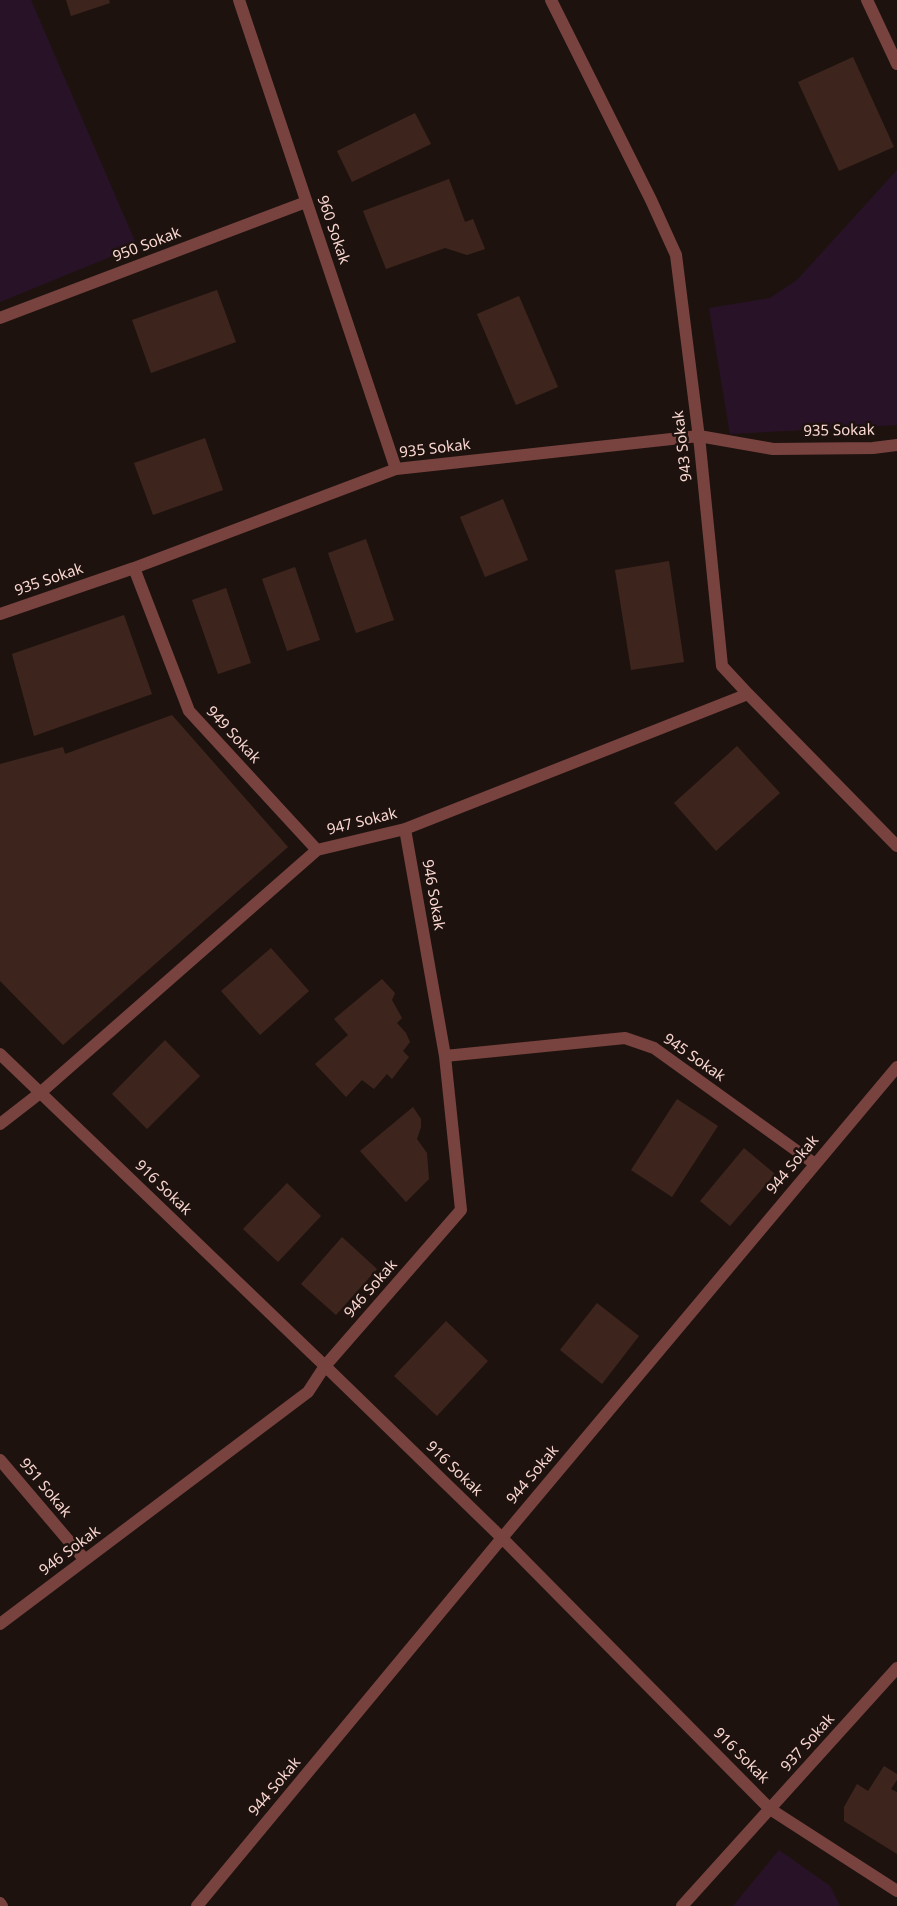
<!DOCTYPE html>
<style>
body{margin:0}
canvas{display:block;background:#1e120f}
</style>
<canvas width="897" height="1906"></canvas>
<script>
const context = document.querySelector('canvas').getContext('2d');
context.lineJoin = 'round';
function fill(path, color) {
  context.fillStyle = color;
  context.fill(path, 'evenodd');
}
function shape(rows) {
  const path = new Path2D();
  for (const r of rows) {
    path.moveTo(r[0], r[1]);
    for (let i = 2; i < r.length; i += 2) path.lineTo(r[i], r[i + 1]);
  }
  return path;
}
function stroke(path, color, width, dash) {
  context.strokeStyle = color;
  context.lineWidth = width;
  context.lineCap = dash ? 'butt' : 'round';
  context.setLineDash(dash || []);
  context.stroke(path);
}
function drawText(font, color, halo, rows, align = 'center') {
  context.font = font + ' "Noto Sans",sans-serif';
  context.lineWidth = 5;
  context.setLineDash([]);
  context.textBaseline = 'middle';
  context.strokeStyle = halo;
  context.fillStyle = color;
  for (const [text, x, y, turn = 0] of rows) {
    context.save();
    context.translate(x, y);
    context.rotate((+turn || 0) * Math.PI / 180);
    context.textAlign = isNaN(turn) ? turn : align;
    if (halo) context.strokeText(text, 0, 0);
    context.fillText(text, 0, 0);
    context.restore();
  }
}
const green = shape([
 [0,0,31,0,137,246,0,302],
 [897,170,897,425,730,434,709,308,770,298,797,280],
 [779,1850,830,1886,840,1906,733,1906]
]);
const building = shape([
 [66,0,109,0,110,3,71,16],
 [853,57,894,147,839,171,798,82],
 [415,113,431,144,352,182,337,151],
 [449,179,465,222,473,219,485,249,467,255,445,248,386,269,363,211],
 [217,290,236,342,151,373,132,320],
 [519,296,558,387,516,405,477,314],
 [205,438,223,490,153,515,134,463],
 [503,499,528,560,485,577,460,517],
 [366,539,394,620,356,633,328,553],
 [669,561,684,662,631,670,615,570],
 [295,567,320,640,287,651,262,579],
 [226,588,251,663,218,674,192,600],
 [124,615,152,694,34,736,12,654],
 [172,715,288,847,63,1045,0,981,0,764,63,747,65,754],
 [737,746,780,793,716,851,674,803],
 [271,948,309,991,260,1035,221,991],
 [382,979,395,993,392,1000,402,1018,397,1023,406,1033,410,1042,403,1051,409,1057,392,1079,387,1074,374,1089,362,1080,346,1097,315,1064,348,1035,334,1019],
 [165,1040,200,1076,147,1129,112,1094],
 [677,1099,718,1126,672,1197,631,1170],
 [413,1107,421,1119,421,1127,417,1139,427,1153,429,1179,406,1202,360,1151],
 [744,1148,775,1174,730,1226,700,1201],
 [287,1183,321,1216,278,1262,243,1229],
 [342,1237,377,1269,336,1315,301,1284],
 [597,1303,639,1336,602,1384,560,1350],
 [446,1321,488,1361,437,1416,394,1376],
 [884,1766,897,1774,897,1780,891,1789,897,1792,897,1854,844,1821,844,1807,857,1784,868,1791]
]);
const minor = shape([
 [239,0,396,469],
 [551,0,651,200,676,255,700,446,722,666,748,694,897,846],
 [867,0,897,64],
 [0,318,306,202],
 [134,568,189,711,317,850],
 [0,614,134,568,396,469,699,436,773,449,873,448,897,445],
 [0,1054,325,1366,502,1538,770,1809,897,1891],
 [445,1056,625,1038,654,1048,815,1164],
 [0,1124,40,1093,317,850,405,829,748,694],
 [0,1460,85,1560],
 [0,1624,308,1392,325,1366,461,1210,445,1056,405,829],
 [0,1903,2,1906],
 [197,1906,502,1538,897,1067],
 [682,1906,897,1668]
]);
const streetNames = [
 ["960 Sokak",333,230,71],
 ["950 Sokak",147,245,-21],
 ["935 Sokak",839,431,-1],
 ["943 Sokak",683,446,-97],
 ["935 Sokak",435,449,-7],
 ["935 Sokak",49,580,-19],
 ["949 Sokak",233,735,47],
 ["947 Sokak",362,822,-14],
 ["946 Sokak",433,895,80],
 ["945 Sokak",694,1058,35],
 ["944 Sokak",793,1165,-50],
 ["916 Sokak",163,1188,44],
 ["946 Sokak",371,1289,-49],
 ["916 Sokak",454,1469,44],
 ["944 Sokak",533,1475,-50],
 ["951 Sokak",45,1488,50],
 ["946 Sokak",70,1551,-37],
 ["937 Sokak",808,1743,-48],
 ["916 Sokak",741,1756,45],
 ["944 Sokak",275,1787,-50]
];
fill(green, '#281227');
fill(building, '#3d251d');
stroke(minor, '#78433f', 12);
drawText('15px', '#fad7d1', '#1e120f', streetNames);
</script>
